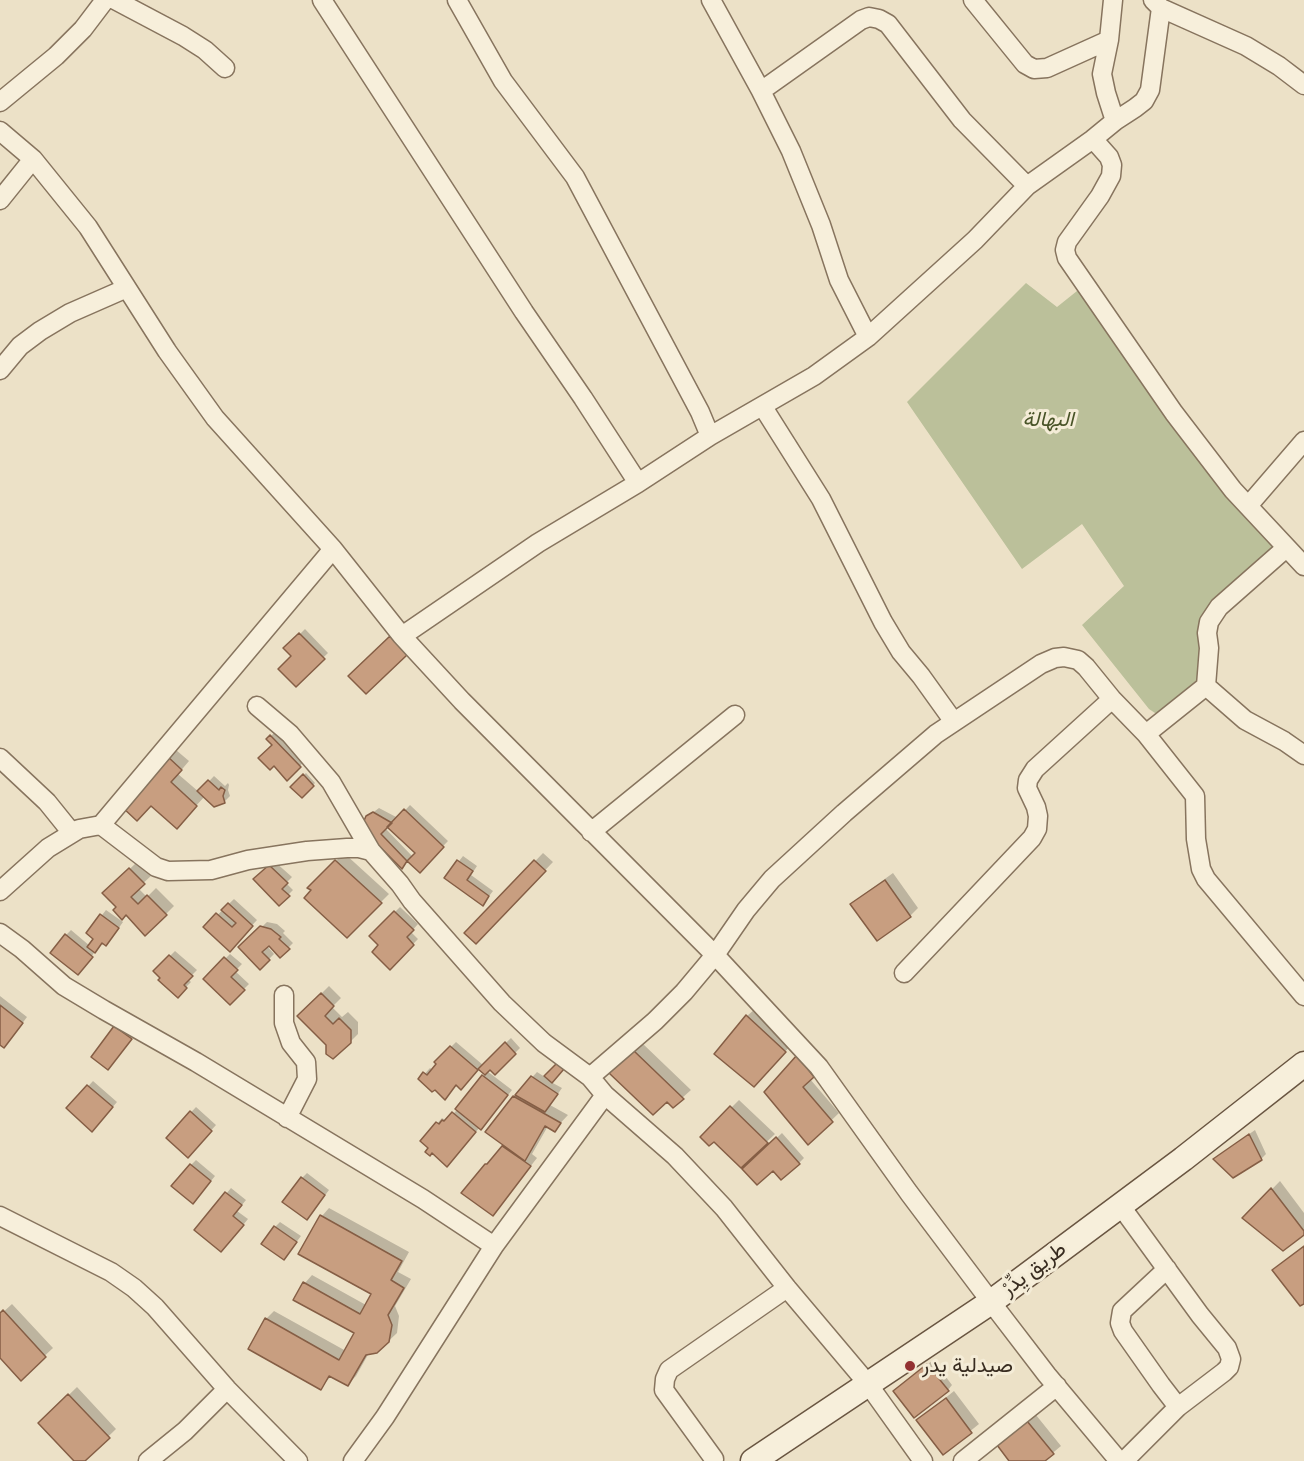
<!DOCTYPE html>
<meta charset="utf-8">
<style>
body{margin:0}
canvas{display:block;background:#ece1c7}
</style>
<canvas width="1304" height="1461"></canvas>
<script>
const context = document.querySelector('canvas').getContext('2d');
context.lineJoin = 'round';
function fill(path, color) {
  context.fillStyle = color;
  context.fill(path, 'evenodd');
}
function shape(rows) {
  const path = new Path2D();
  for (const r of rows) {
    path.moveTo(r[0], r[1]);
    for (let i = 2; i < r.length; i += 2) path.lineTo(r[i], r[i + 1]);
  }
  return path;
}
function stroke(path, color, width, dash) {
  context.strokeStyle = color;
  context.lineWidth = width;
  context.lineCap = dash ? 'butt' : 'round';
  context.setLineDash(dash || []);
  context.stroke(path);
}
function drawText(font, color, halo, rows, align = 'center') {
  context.font = font + ' "Roboto Serif",Vazirmatn,serif';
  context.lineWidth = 6;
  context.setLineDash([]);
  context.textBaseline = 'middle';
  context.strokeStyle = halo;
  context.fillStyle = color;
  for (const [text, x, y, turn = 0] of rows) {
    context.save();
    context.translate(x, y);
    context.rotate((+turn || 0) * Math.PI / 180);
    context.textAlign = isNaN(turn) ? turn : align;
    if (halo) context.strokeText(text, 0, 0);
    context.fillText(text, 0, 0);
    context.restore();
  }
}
const cemetery = shape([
 [1026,283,1057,307,1082,287,1275,544,1273,553,1216,609,1201,679,1161,713,1155,713,1149,709,1082,625,1124,586,1082,524,1022,569,907,402]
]);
const shadow = shape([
 [305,629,328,653,296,684,293,656,286,648],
 [276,731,305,761,287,778,274,745,268,739],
 [176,750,189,761,178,774,199,792,214,776,225,786,228,783,229,785,228,790,230,796,225,801,214,805,205,796,184,819,151,805,168,757],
 [306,773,315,783,302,796,292,787],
 [410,805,448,841,420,870,408,860,402,866,367,817,379,808,398,818],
 [387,825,417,853,413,857,385,828],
 [344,853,389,894,347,936,309,888],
 [543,853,553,862,476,942,466,933],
 [463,856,477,866,471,875,493,891,483,904,446,878],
 [138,861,152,875,138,888,147,897,156,888,174,906,146,934,105,893],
 [274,861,292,877,286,883,293,890,279,904,255,879],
 [893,873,918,908,910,916,877,939,852,904,860,897],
 [234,899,257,920,230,949,205,927],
 [400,907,418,924,411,932,418,939,390,968,380,945,371,936],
 [106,910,123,922,111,939,102,942,83,968,66,935,71,930,90,946,96,939,88,933],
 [267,922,277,924,285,931,283,933,293,943,280,956,269,945,268,947,274,954,260,968,241,947],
 [175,951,197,970,188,979,191,982,178,995,155,971],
 [230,954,242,964,235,971,249,984,230,1003,205,979],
 [329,986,341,998,332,1007,342,1017,348,1012,358,1022,358,1034,350,1042,328,1045,299,1016],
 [0,996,27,1017,9,1041,0,1043],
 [755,1009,793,1043,762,1077,747,1016],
 [120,1022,135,1033,113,1063,93,1057],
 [511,1038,520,1048,495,1073,490,1068,487,1071,512,1090,486,1123,481,1128,480,1127,452,1160,430,1148,422,1141,442,1118,445,1120,448,1116,450,1117,458,1109,485,1074,479,1068,466,1083,457,1084,450,1093,420,1079,430,1068,433,1070,438,1064,436,1062,456,1042,483,1065],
 [642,1043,691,1090,673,1106,667,1100,611,1073],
 [805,1048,820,1068,810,1079,839,1113,808,1143,766,1092],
 [560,1062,551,1082,562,1088,550,1105,568,1115,554,1130,548,1126,532,1154,537,1158,493,1214,486,1165,495,1157,505,1145,487,1132,514,1097,537,1072,545,1077],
 [93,1081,117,1102,97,1125,68,1108],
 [739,1100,775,1134,741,1166,714,1140,702,1137],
 [196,1107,216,1125,188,1156,168,1137],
 [1255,1130,1266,1154,1261,1159,1215,1158],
 [782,1133,804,1158,799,1163,782,1178,774,1169,744,1169],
 [196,1160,215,1176,198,1197,191,1165],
 [307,1173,329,1190,312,1213,302,1178],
 [1280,1181,1304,1213,1304,1233,1244,1218],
 [231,1188,246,1200,237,1211,248,1219,226,1246,196,1230],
 [329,1208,409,1252,398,1272,411,1279,395,1306,399,1316,397,1333,377,1352,369,1353,356,1376,348,1384,332,1375,321,1388,266,1319,274,1311,346,1351,356,1333,305,1283,312,1275,366,1305,373,1294,300,1253,322,1216],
 [280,1222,301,1236,288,1253,275,1227],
 [12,1304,53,1348,21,1378,0,1356,0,1315],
 [933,1360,952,1385,948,1390,900,1386],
 [77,1387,116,1429,83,1461,76,1461,40,1423],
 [954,1391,979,1424,943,1453,918,1420],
 [1036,1415,1061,1446,1043,1461,1011,1461,1007,1438]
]);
const building = shape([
 [299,633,325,659,296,687,278,669,291,656,283,648,299,633],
 [390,636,407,655,366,694,348,676,390,636],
 [270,735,301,767,287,781,274,766,270,770,258,758,272,745,266,739,270,735],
 [167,756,182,770,171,782,197,806,177,829,151,806,137,821,122,807,167,756],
 [303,774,314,786,302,798,290,787,303,774],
 [208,780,219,790,221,787,225,790,223,796,225,803,214,807,197,791,208,780],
 [404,809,444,847,420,873,407,861,415,853,387,827,404,809],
 [373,812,392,823,381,834,407,861,402,869,361,828,366,816,373,812],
 [335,860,382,903,347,938,304,898,311,890,307,888,335,860],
 [457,860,473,871,467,880,489,896,483,906,444,878,457,860],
 [534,860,546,871,476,944,464,933,534,860],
 [269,865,288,883,282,889,290,896,279,906,253,879,269,865],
 [129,868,145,884,131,897,138,904,147,895,167,915,145,936,126,915,122,920,113,910,116,907,102,893,129,868],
 [885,880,911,917,877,941,850,904,885,880],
 [228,903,253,926,230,952,203,927,216,913,232,927,236,923,221,910,228,903],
 [394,911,414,930,407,937,414,945,390,970,372,952,378,945,369,936,394,911],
 [100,914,119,928,106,946,102,943,95,953,87,947,93,939,86,933,100,914],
 [260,926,271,929,281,937,279,939,290,949,280,958,269,946,262,952,270,960,260,970,238,947,260,926],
 [65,934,93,957,78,975,50,953,65,934],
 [169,955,193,976,184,985,187,988,178,998,158,980,160,978,153,971,169,955],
 [224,957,238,970,231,977,245,990,230,1005,203,979,224,957],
 [321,993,334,1006,325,1016,333,1024,339,1018,351,1030,351,1043,333,1059,326,1054,326,1045,297,1016,321,993],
 [0,1005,23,1023,4,1048,0,1045,0,1005],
 [746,1015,786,1052,754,1087,714,1054,746,1015],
 [114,1026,132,1039,108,1070,91,1057,114,1026],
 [505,1042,516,1054,495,1075,490,1070,485,1075,478,1069,505,1042],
 [450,1046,478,1070,461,1090,456,1085,445,1100,435,1090,432,1092,418,1079,423,1072,427,1075,436,1064,434,1062,450,1046],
 [633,1050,684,1099,673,1108,667,1102,653,1115,609,1073,633,1050],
 [797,1055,814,1077,803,1087,833,1122,808,1145,764,1092,797,1055],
 [557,1063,564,1069,552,1083,544,1076,557,1063],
 [482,1075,508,1095,481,1130,455,1109,482,1075],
 [531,1076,558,1094,545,1112,515,1095,531,1076],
 [87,1085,113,1107,92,1132,66,1108,87,1085],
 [513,1096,561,1123,555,1132,545,1126,525,1161,485,1132,513,1096],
 [730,1106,768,1143,741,1168,714,1142,709,1146,700,1137,730,1106],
 [190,1111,212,1131,188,1158,166,1138,190,1111],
 [452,1112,476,1132,447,1167,432,1153,430,1156,425,1152,428,1148,420,1141,436,1122,439,1124,442,1120,444,1121,452,1112],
 [1249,1134,1262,1160,1233,1178,1213,1159,1249,1134],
 [776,1137,800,1164,781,1180,773,1171,757,1185,742,1169,776,1137],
 [502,1146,531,1166,493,1216,461,1193,485,1164,487,1164,502,1146],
 [190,1164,211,1181,193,1204,171,1186,190,1164],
 [301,1177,325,1195,307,1220,282,1202,301,1177],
 [1271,1188,1304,1231,1304,1235,1283,1251,1242,1218,1271,1188],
 [225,1192,242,1205,233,1216,244,1225,221,1252,194,1230,225,1192],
 [320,1215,402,1261,391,1280,404,1288,388,1315,392,1325,389,1342,377,1353,366,1355,348,1386,329,1376,321,1390,248,1349,265,1318,339,1360,354,1333,293,1300,303,1282,360,1314,371,1294,298,1254,320,1215],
 [274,1226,297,1242,284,1260,261,1244,274,1226],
 [1304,1246,1304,1304,1300,1306,1272,1270,1304,1246],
 [3,1310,46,1357,21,1381,0,1358,0,1313,3,1310],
 [927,1364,949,1391,914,1418,893,1391,927,1364],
 [68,1394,110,1438,85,1461,74,1461,38,1423,68,1394],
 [946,1398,972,1433,943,1455,916,1420,946,1398],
 [1027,1421,1054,1454,1045,1461,1009,1461,997,1445,1027,1421]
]);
const street = shape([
 [115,0,183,36,205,50,225,68],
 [322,0,524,312,583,398,638,483],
 [457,0,503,81,575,177,700,412,710,436],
 [711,0,761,91,791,151,821,225,839,280,868,337],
 [973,0,1025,64,1034,69,1047,68,1109,40],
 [1113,0,1109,40,1102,74,1106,93,1115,121],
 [1153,0,1161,8,1246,46,1279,66,1304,85],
 [761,91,861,20,869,17,879,19,888,24,962,120,1027,186],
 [0,102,56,56,83,29,105,0],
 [0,131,33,159,88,227,167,351,215,418,333,549,402,636,462,701,715,955,819,1067,909,1193,991,1302,1047,1375,1119,1461],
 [1093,139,1115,121,1135,108,1144,101,1150,90,1161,8],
 [0,200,33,159],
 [0,370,20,346,40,331,70,313,127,288],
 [763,407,821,499,883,622,901,652,921,676,954,722],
 [1248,506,1304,441],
 [333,549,101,825,156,867,168,871,211,870,248,860,307,851,347,848,359,848,371,851,400,884,412,901,502,1003,544,1043,590,1077],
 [402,636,538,543,638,483,710,436,814,376,868,337,975,240,1027,186,1093,139,1109,157,1112,165,1111,176,1100,196,1067,242,1065,250,1067,258,1174,413,1233,490,1304,566],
 [1206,686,1209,648,1207,633,1209,622,1219,607,1286,548],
 [257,706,290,734,331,782,371,851],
 [1146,734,1206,686,1245,720,1284,741,1304,755],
 [0,758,47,802,72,833],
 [591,832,735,715],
 [0,891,48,848,79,829,101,825],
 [0,933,22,949,64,986,104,1010,196,1062,423,1199,494,1246],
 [904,973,1032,838,1037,829,1038,816,1036,807,1027,788,1028,780,1035,769,1112,699],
 [284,995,284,1023,291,1043,306,1062,307,1079,287,1118],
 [1120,1205,1200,1315,1227,1348,1231,1359,1229,1367,1224,1372,1178,1407,1124,1461],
 [0,1216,111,1272,134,1288,155,1307,227,1389,298,1461],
 [1167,1269,1122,1311,1120,1323,1123,1331,1161,1385,1178,1407],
 [714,1459,664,1390,665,1379,669,1370,787,1288],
 [148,1461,185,1431,227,1389],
 [353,1461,385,1417,494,1246,605,1095],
 [923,1461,868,1384,787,1288,724,1208,675,1156,605,1095,590,1077,655,1021,684,992,715,955,746,910,772,879,844,813,936,734,1041,664,1055,658,1064,657,1078,660,1086,667,1112,699,1146,734,1195,796,1196,839,1201,869,1206,879,1304,996],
 [963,1461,1057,1386]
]);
const secondary = shape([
 [753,1461,991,1302,1183,1159,1304,1064]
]);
const markers = [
 [910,1366,6,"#933131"]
];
const parkNames = [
 ["البهالة",1048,420]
];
const streetNames = [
 ["طريق يِدِّرْ",1034,1269,-37]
];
const poiNames = [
 ["صيدلية يدر",922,1366]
];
fill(cemetery, '#bbc09a');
fill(shadow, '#0003');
fill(building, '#c89e80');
stroke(building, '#855e45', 1.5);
stroke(street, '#87745e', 21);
stroke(secondary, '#695541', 27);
stroke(street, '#f7efdb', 18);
stroke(secondary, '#f7efdb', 24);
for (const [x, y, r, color] of markers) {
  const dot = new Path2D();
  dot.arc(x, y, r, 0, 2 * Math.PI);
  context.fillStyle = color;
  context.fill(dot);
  stroke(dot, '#f4ecd7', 2);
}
drawText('italic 21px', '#495428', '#f4ecd7', parkNames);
drawText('21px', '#382c20', '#f4ecd7', streetNames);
drawText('21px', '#382c20', '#f4ecd7', poiNames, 'left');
</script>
